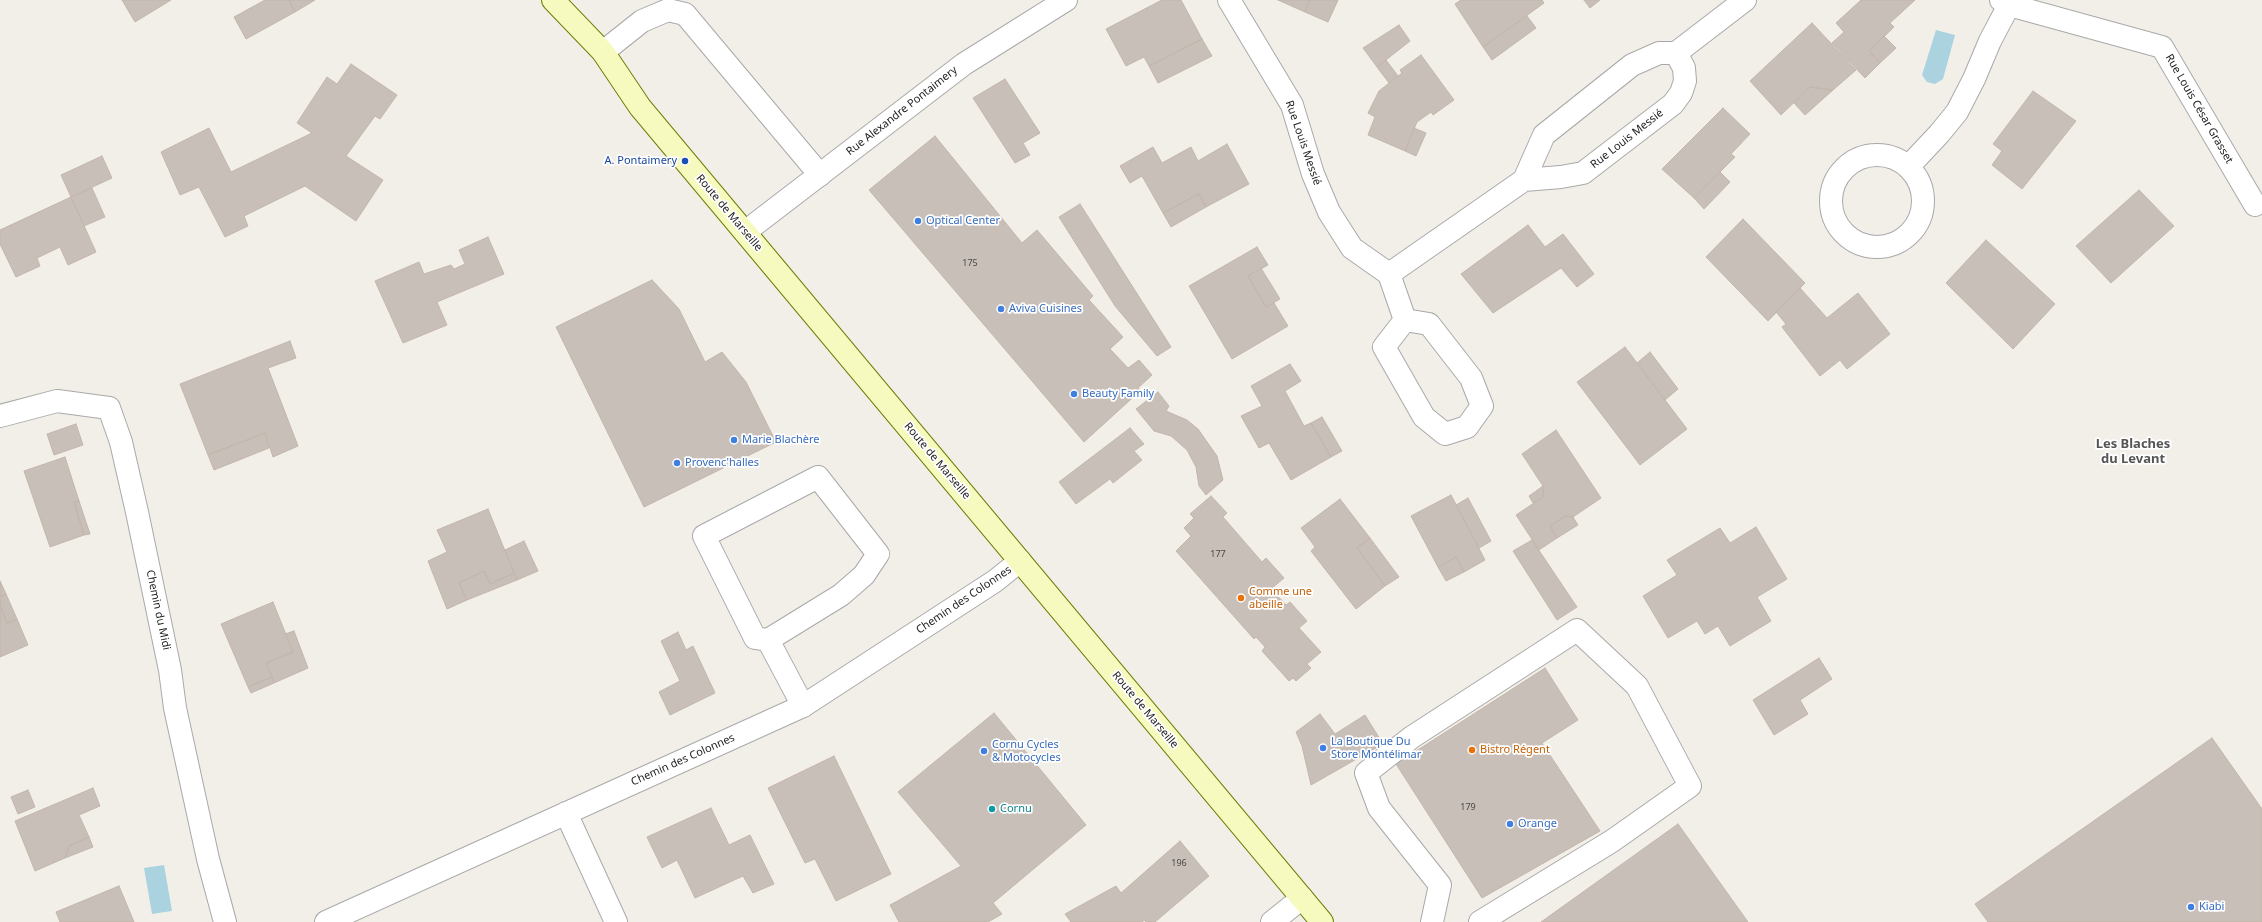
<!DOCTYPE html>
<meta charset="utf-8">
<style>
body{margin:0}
canvas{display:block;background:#f2efe9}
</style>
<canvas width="2262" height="922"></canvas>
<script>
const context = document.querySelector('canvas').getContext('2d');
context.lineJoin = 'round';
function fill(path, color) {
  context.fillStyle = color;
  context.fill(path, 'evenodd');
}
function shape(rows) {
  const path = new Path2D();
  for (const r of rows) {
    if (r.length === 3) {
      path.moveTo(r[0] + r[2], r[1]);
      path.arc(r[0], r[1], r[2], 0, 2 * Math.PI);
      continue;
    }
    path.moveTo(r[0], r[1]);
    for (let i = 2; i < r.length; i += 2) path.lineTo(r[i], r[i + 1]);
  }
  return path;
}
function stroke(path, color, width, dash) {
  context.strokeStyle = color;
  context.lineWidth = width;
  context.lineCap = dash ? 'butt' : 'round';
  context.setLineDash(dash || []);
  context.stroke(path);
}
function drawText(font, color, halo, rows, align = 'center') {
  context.font = font + ' "Noto Sans",sans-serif';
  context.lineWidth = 3.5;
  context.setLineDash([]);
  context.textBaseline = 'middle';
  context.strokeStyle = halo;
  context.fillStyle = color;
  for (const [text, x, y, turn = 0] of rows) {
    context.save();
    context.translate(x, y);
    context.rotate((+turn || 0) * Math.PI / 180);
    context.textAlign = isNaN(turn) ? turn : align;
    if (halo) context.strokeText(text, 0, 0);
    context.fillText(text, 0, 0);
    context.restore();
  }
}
const water = shape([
 [1936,30,1955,35,1943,79,1935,84,1927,82,1922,75],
 [164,865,172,911,152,914,144,868]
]);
const building = shape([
 [122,0,171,0,135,22,122,0],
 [265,0,289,0,295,12,246,39,234,17,265,0],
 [289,0,315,0,295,12,289,0],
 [1162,0,1181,0,1202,39,1149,66,1144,57,1126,66,1106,29,1162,0],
 [1278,0,1310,0,1305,12,1278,0],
 [1310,0,1338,0,1328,22,1305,12,1310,0],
 [1461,0,1542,0,1544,3,1483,47,1455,4,1461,0],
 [1584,0,1600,0,1590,8,1584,0],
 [1861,0,1915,0,1890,23,1894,27,1869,51,1880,63,1865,78,1832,43,1844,32,1836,23,1861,0],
 [1527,16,1536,28,1492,60,1483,47,1527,16],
 [1812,23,1856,70,1833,90,1810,87,1781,115,1750,81,1812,23],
 [1399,25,1410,41,1377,67,1363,48,1399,25],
 [1884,36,1896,48,1880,63,1869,51,1884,36],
 [1202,39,1212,56,1158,83,1149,66,1202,39],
 [1421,55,1454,100,1433,115,1431,112,1417,122,1405,151,1368,135,1375,117,1368,113,1379,91,1402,73,1400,70,1421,55],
 [1386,60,1398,76,1389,83,1377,67,1386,60],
 [351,64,397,95,380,119,375,116,346,156,383,180,356,221,305,186,244,216,248,226,225,237,199,187,180,195,161,152,209,128,231,172,312,133,297,123,327,77,337,84,351,64],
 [1005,79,1040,133,1023,143,1030,155,1015,163,973,98,1005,79],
 [1810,87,1833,90,1805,115,1794,103,1810,87],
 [2033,91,2076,121,2022,189,1992,165,2002,151,1993,144,2033,91],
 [1723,108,1750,134,1731,154,1735,157,1694,198,1662,169,1723,108],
 [1414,128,1426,133,1416,156,1405,151,1414,128],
 [935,136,1022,243,1037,230,1093,296,1089,300,1123,337,1110,349,1128,368,1139,360,1152,375,1138,388,1140,391,1084,442,869,190,935,136],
 [1227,144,1249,184,1206,207,1199,194,1163,213,1142,176,1130,183,1120,166,1153,147,1162,163,1191,147,1198,161,1227,144],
 [102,156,112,178,71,197,61,175,102,156],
 [1720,172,1730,182,1704,209,1694,198,1720,172],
 [92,188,105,217,84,226,71,197,92,188],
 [2139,190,2174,226,2111,283,2076,246,2139,190],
 [1199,194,1206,207,1171,227,1163,213,1199,194],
 [71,197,96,252,68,265,60,247,37,258,40,266,16,277,0,244,0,230,71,197],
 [1080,204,1171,347,1157,356,1115,306,1059,217,1080,204],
 [1743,219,1805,283,1768,321,1706,257,1743,219],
 [1528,225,1545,247,1563,234,1594,274,1577,287,1561,268,1493,313,1461,274,1528,225],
 [488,237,504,274,437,302,447,325,403,343,375,281,419,262,424,274,451,265,454,269,465,264,459,250,488,237],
 [1986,240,2055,304,2013,349,1946,283,1986,240],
 [1257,247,1268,265,1248,276,1266,307,1274,303,1288,326,1232,359,1189,286,1257,247],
 [1261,268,1280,299,1266,307,1248,276,1261,268],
 [652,280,679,309,705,362,722,352,746,382,776,442,644,507,556,327,652,280],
 [1800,288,1827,318,1858,293,1890,334,1847,369,1840,360,1820,376,1782,327,1786,324,1776,312,1800,288],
 [290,341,296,358,268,368,298,446,273,457,265,433,208,455,180,384,290,341],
 [1625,347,1687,429,1640,465,1577,382,1625,347],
 [1650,352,1678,389,1665,400,1637,363,1650,352],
 [1290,364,1301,381,1285,391,1304,426,1311,423,1331,457,1291,480,1269,443,1259,448,1241,416,1262,406,1251,386,1290,364],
 [1158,392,1169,406,1166,411,1187,420,1198,429,1217,456,1223,480,1206,495,1199,486,1196,467,1187,450,1171,436,1154,431,1136,409,1158,392],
 [1322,417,1342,451,1331,457,1311,423,1322,417],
 [76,424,83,445,54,455,47,434,76,424],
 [1130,428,1144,444,1134,451,1142,460,1113,483,1110,479,1076,504,1059,482,1130,428],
 [1556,430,1601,498,1573,517,1565,516,1550,526,1557,538,1539,550,1516,515,1543,497,1543,486,1522,454,1556,430],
 [265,433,269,448,214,470,208,455,265,433],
 [65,457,79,501,74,502,84,535,50,547,24,471,65,457],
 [1543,486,1543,497,1533,503,1529,496,1543,486],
 [1451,495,1485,560,1464,572,1456,557,1438,567,1411,516,1451,495],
 [1211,496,1227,513,1223,517,1262,562,1266,558,1284,578,1271,589,1286,605,1290,602,1307,621,1299,628,1321,652,1307,664,1311,668,1296,681,1293,678,1289,681,1262,651,1265,647,1256,637,1254,639,1176,551,1191,536,1184,528,1194,518,1190,514,1211,496],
 [1468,498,1491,541,1479,548,1456,505,1468,498],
 [1340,499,1370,538,1357,548,1385,586,1356,609,1311,551,1315,547,1301,528,1340,499],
 [79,501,90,534,84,535,74,502,79,501],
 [488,509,514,573,490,584,484,571,459,583,467,600,447,609,428,561,447,552,437,530,488,509],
 [1565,516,1573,517,1578,525,1557,538,1550,526,1565,516],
 [1756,527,1787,579,1757,597,1771,621,1730,646,1718,626,1705,634,1697,621,1668,638,1643,596,1677,575,1667,560,1720,528,1730,543,1756,527],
 [1370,538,1399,577,1385,586,1357,548,1370,538],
 [1532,540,1577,607,1557,620,1513,551,1532,540],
 [524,541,538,571,517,580,505,550,524,541],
 [1456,557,1464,572,1446,581,1438,567,1456,557],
 [484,571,490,584,514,573,517,580,467,600,459,583,484,571],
 [0,581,6,594,0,597,0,581],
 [6,594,17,619,7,623,0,606,0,597,6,594],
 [273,602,293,652,266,663,272,677,248,687,221,624,273,602],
 [0,606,7,623,17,619,28,645,0,657,0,606],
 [294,631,308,668,274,683,266,663,293,652,285,634,294,631],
 [678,632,686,650,693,646,715,693,670,715,659,692,680,681,661,641,678,632],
 [1819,658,1832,679,1800,700,1808,714,1774,735,1753,700,1819,658],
 [1545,668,1578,720,1542,743,1600,831,1482,898,1396,764,1545,668],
 [272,677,274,683,251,693,248,687,272,677],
 [994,713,1086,825,993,903,1002,914,988,922,899,922,890,905,961,866,898,792,994,713],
 [1320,714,1335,734,1365,715,1383,744,1311,785,1302,746,1296,732,1320,714],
 [2212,738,2262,809,2262,922,1988,922,1975,904,2212,738],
 [834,756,891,874,836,901,815,859,805,863,768,788,834,756],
 [93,788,100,806,79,815,89,837,69,846,65,858,35,871,15,821,93,788],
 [28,790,35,807,18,814,11,797,28,790],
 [711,808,729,845,750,835,774,884,753,893,743,876,695,898,677,860,662,868,647,837,711,808],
 [1678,824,1748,922,1541,922,1678,824],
 [89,837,93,847,65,858,69,846,89,837],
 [1180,841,1209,876,1155,922,1146,922,1145,920,1141,922,1071,922,1065,914,1116,886,1121,893,1180,841],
 [119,886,134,922,60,922,56,912,119,886]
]);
const lane = shape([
 [603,52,642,21,668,10,685,14,820,175],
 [818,477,878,554,864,575,841,595,768,640,755,638,704,536,818,477],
 [768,640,803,706],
 [1272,922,1302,898],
 [1432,922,1440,885,1379,808,1366,773,1412,737,1577,630,1637,686,1690,786,1612,841,1480,922]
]);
const street = shape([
 [1229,0,1292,105,1313,174,1329,212,1352,248,1389,274,1405,320],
 [2001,0,2009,5,2162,47,2255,205],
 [1877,201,46],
 [1908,167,1939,134,1957,112,1974,79,1990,41,2009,5],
 [1524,180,1544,135,1632,65,1659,53,1676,53,1745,0],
 [745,232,964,64,1066,0],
 [1389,274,1524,180,1561,177,1583,173,1673,104,1681,93,1685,81,1684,68,1676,53],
 [1405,320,1429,324,1471,378,1482,406,1467,427,1445,434,1424,417,1384,347,1405,320],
 [0,416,57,401,109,408,121,442,137,512,170,670,175,708,208,859,225,922],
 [566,813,616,922],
 [326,922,803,706,995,581,1020,561]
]);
const secondary = shape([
 [553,0,603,52,640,107,1322,922]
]);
const markers = [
 [685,161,4,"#1a4fb4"],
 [918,221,4,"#3f7fe0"],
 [1001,309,4,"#3f7fe0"],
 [1074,394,4,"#3f7fe0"],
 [734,440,4,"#3f7fe0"],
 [677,463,4,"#3f7fe0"],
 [1241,598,4,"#e8710a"],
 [1323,748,4,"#3f7fe0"],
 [1472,750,4,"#e8710a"],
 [984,751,4,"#3f7fe0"],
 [992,809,4,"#0f9aa8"],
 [1510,824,4,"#3f7fe0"],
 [2191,907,4,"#3f7fe0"]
];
const numberNames = [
 ["175",970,263],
 ["177",1218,554],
 ["179",1468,807],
 ["196",1179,863]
];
const streetNames = [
 ["Rue Louis César Grasset",2199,109,60],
 ["Rue Alexandre Pontaimery",902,111,-38],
 ["Rue Louis Messié",1627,139,-38],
 ["Rue Louis Messié",1303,143,71],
 ["Route de Marseille",729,213,50],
 ["Route de Marseille",937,461,50],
 ["Chemin des Colonnes",964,600,-34],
 ["Chemin du Midi",158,610,78],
 ["Route de Marseille",1145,710,50],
 ["Chemin des Colonnes",683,760,-24]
];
const transitNames = [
 ["A. Pontaimery",677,161]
];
const shopNames = [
 ["Optical Center",926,221],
 ["Aviva Cuisines",1009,309],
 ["Beauty Family",1082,394],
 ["Marie Blachère",742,440],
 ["Provenc'halles",685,463],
 ["La Boutique Du",1331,742],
 ["Store Montélimar",1331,755],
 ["Cornu Cycles",992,745],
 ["& Motocycles",992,758],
 ["Orange",1518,824],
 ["Kiabi",2199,907]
];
const foodNames = [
 ["Comme une",1249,592],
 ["abeille",1249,605],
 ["Bistro Régent",1480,750]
];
const cultureNames = [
 ["Cornu",1000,809]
];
const quarterNames = [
 ["Les Blaches",2133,444],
 ["du Levant",2133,459]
];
fill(water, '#aad3df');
fill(building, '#c7bfb8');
stroke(building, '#c4b6ab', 1);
stroke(lane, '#a9a9a9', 24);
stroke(street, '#a9a9a9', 24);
stroke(secondary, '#707d05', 24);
stroke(lane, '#fff', 22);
stroke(street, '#fff', 22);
stroke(secondary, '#f7fabf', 22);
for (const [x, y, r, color] of markers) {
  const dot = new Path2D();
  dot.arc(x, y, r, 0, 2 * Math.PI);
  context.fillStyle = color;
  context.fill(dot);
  stroke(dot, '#fff', 1.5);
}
drawText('9px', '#4b4948', null, numberNames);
drawText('11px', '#222', '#fff', streetNames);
drawText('11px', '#164399', '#fff', transitNames, 'right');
drawText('11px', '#366cbe', '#fff', shopNames, 'left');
drawText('11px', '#c56008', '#fff', foodNames, 'left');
drawText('11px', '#0d838f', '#fff', cultureNames, 'left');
drawText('bold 13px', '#555', '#fff', quarterNames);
</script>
